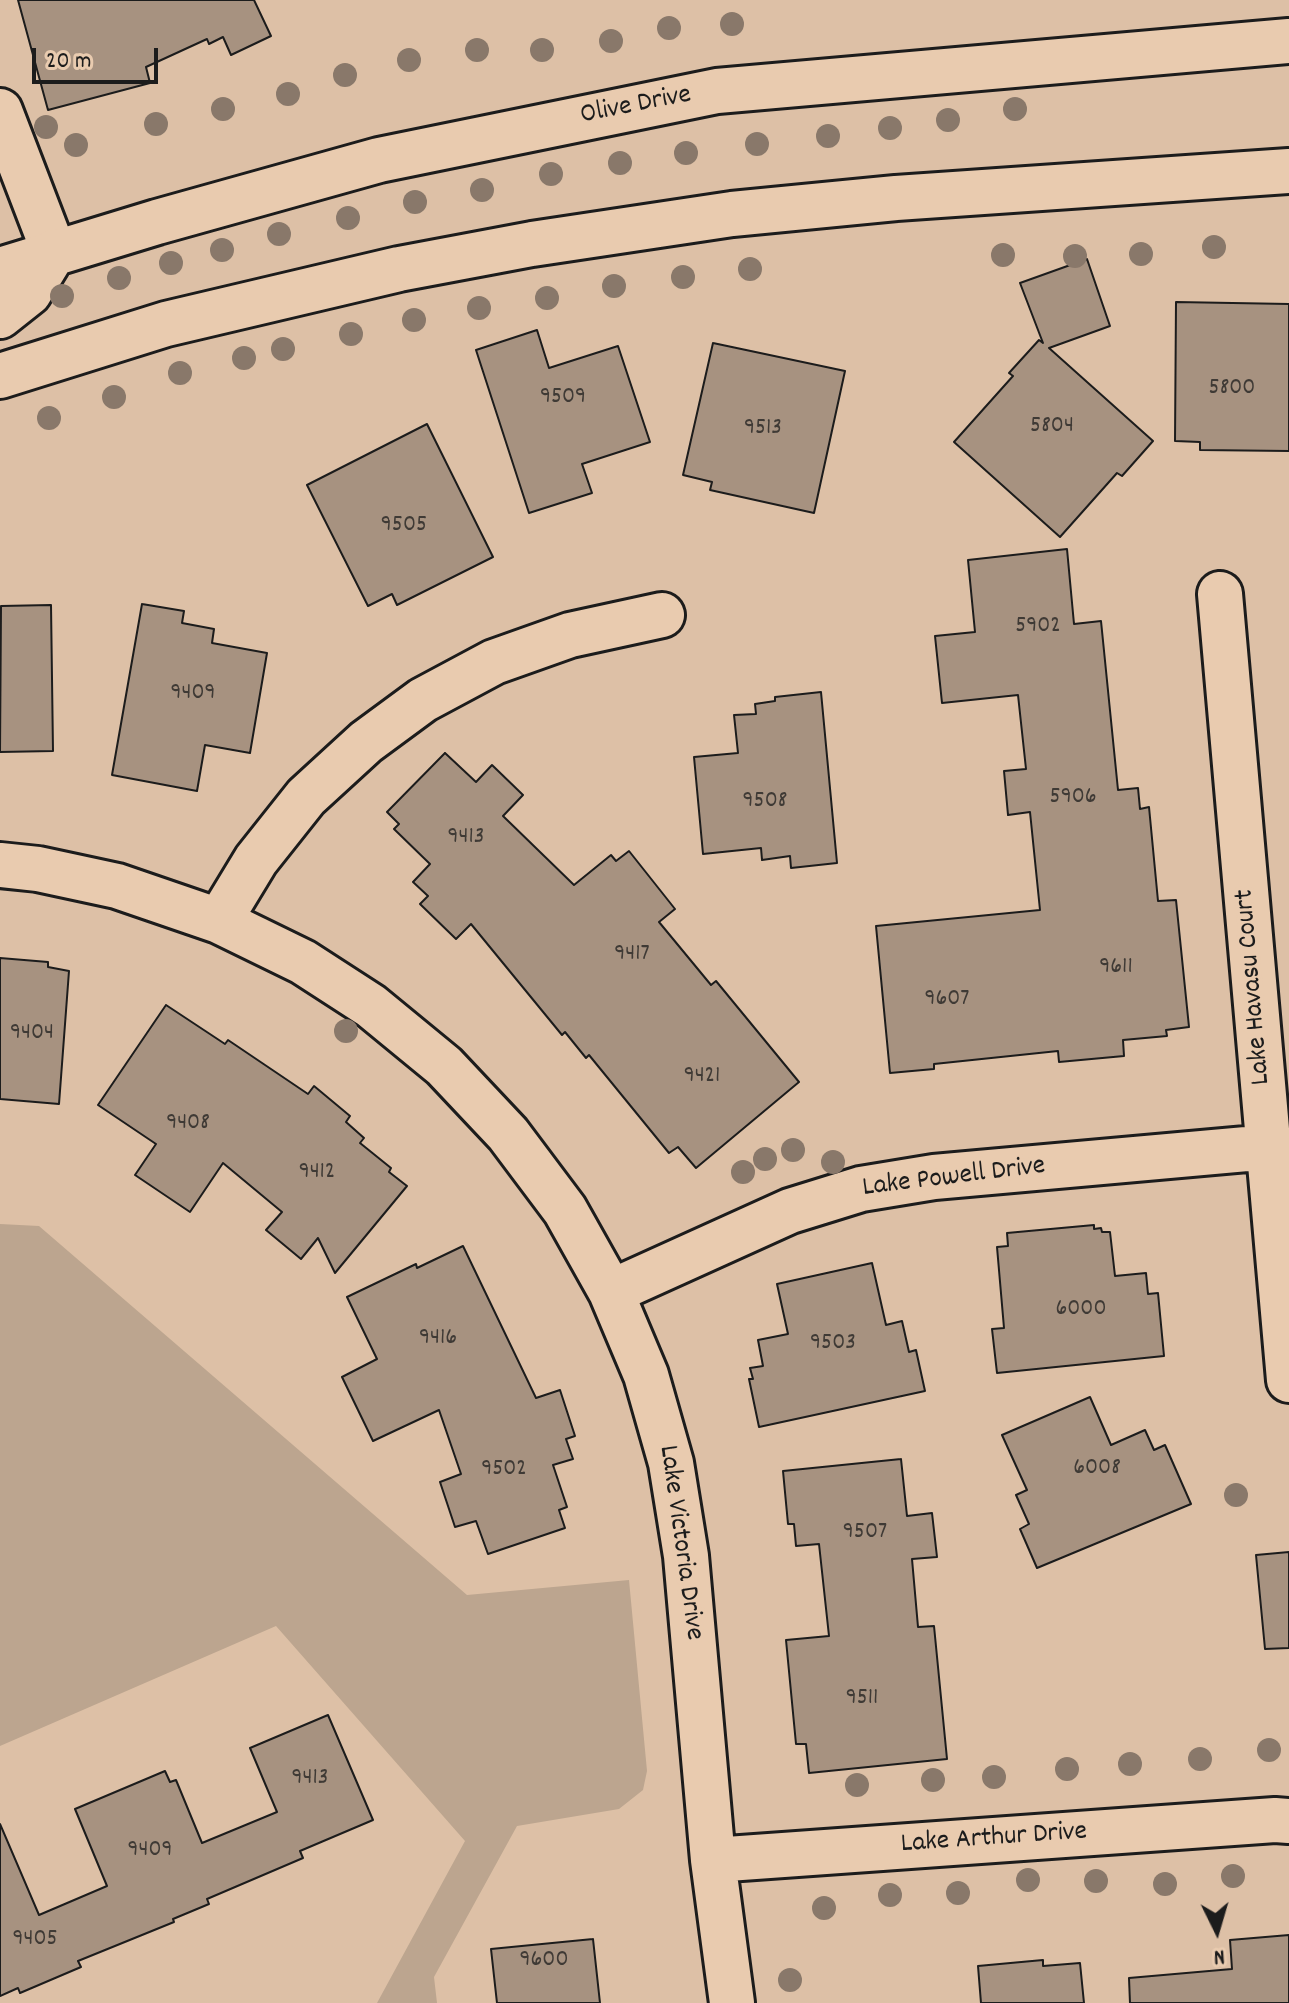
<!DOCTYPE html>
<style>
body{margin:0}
#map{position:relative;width:1289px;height:2003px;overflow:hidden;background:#ddc0a6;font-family:Dekko,sans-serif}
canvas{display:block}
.north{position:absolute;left:1177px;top:1891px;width:80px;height:80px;-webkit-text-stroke:6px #e9cbaf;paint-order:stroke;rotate:175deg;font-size:22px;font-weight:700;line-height:32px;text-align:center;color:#1c1c1c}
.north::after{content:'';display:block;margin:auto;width:28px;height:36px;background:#1c1c1c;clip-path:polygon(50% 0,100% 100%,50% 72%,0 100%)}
.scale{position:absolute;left:32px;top:48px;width:126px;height:36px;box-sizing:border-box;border:4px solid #1c1c1c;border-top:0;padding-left:10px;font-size:24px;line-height:28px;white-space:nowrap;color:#1c1c1c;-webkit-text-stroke:6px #e9cbaf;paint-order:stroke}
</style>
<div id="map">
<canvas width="1289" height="2003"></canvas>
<div class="north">N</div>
<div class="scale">20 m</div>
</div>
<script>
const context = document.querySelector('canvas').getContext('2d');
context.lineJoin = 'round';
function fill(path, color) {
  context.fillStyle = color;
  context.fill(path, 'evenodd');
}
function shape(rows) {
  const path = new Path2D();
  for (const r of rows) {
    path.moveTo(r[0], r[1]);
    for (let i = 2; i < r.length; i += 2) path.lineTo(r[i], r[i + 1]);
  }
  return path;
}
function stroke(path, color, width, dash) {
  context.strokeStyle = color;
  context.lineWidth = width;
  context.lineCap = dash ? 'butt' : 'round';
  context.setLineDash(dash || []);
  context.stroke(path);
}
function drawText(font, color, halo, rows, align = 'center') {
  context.font = font + ' Dekko,sans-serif';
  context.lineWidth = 8;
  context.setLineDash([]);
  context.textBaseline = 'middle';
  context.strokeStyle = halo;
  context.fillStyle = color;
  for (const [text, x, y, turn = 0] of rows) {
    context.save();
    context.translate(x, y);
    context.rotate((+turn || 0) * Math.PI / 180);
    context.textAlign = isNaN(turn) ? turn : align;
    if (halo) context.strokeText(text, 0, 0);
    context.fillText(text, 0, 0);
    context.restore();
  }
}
const green = shape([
 [0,1224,39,1226,467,1595,629,1580,647,1771,643,1790,619,1809,517,1826,434,1977,437,2003,377,2003,465,1841,276,1626,0,1746]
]);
const building = shape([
 [18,0,254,0,271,36,231,55,223,37,209,44,207,39,146,67,150,83,48,110,18,0],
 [1087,259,1110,326,1049,348,1153,441,1122,476,1117,473,1060,537,954,442,1013,376,1009,373,1039,340,1043,343,1020,283,1087,259],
 [1176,302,1289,304,1289,451,1200,450,1200,442,1175,441,1176,302],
 [537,330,549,368,618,346,650,442,582,464,592,493,529,513,476,350,537,330],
 [713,343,845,371,814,513,710,490,712,482,683,475,713,343],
 [427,424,493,557,397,605,392,594,368,606,307,485,427,424],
 [1067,549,1074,624,1101,621,1118,790,1138,788,1140,809,1149,807,1158,901,1176,900,1189,1027,1166,1030,1167,1036,1123,1040,1124,1056,1059,1062,1058,1051,934,1064,934,1069,890,1073,876,926,1040,910,1030,812,1008,815,1004,771,1026,769,1018,695,942,703,935,636,975,632,968,560,1067,549],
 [142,604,184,611,182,623,214,629,212,643,267,653,250,753,205,745,197,791,112,775,142,604],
 [51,605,53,751,0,752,1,606,51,605],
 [821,692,837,863,791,868,790,856,762,860,761,848,703,854,694,757,738,753,734,715,756,714,755,704,775,701,775,697,821,692],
 [445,753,476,782,492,765,523,795,503,816,574,885,611,855,616,861,629,851,675,909,659,922,711,985,716,981,799,1082,696,1168,678,1147,669,1153,589,1055,586,1058,565,1032,562,1035,471,924,456,939,420,904,428,896,413,882,430,864,394,829,399,824,387,812,445,753],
 [0,958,48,962,48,967,69,971,59,1104,0,1099,0,958],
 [166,1005,225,1044,228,1040,308,1094,314,1086,350,1116,346,1122,364,1138,360,1143,391,1168,389,1172,407,1186,335,1273,318,1238,301,1259,266,1230,282,1212,223,1163,190,1212,135,1175,156,1144,98,1105,166,1005],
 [1094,1225,1094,1229,1101,1228,1102,1232,1110,1232,1115,1276,1146,1273,1148,1294,1158,1293,1164,1356,997,1373,992,1329,1004,1328,997,1247,1008,1246,1007,1233,1094,1225],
 [463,1246,536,1398,560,1390,575,1436,566,1439,573,1459,553,1465,567,1507,559,1510,565,1528,488,1554,476,1521,455,1527,440,1482,461,1474,439,1410,373,1441,342,1377,377,1359,347,1297,416,1264,417,1268,463,1246],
 [872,1263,886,1325,902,1321,909,1352,916,1350,925,1391,759,1427,749,1379,753,1379,750,1368,763,1366,758,1340,788,1334,777,1284,872,1263],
 [1090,1397,1111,1445,1145,1430,1154,1450,1165,1445,1191,1504,1037,1568,1020,1529,1029,1524,1016,1495,1027,1490,1002,1435,1090,1397],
 [901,1459,907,1516,932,1513,937,1557,912,1559,918,1627,934,1626,947,1759,809,1773,806,1744,796,1744,786,1640,829,1636,819,1544,796,1546,794,1524,788,1524,783,1471,901,1459],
 [1289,1552,1289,1648,1265,1649,1256,1555,1289,1552],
 [328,1715,373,1820,300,1851,303,1858,207,1899,209,1904,173,1919,174,1922,78,1961,81,1967,20,1993,18,1988,0,1996,0,1824,39,1915,107,1886,75,1809,165,1771,170,1782,176,1780,202,1843,277,1812,250,1748,328,1715],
 [1289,1935,1289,2003,1130,2003,1129,1978,1232,1969,1230,1940,1289,1935],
 [593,1939,600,2003,497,2003,491,1949,593,1939],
 [1043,1960,1043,1966,1080,1963,1084,2003,981,2003,978,1966,1043,1960]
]);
const minor = shape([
 [0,111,54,252],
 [1220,594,1289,1380],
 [0,865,38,869,117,886,219,921,303,962,371,1006,444,1066,508,1134,565,1210,611,1292,646,1375,671,1463,686,1556,713,1860,732,2003],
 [219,921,256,860,306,797,366,742,423,700,494,662,570,635,662,615],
 [611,1292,790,1211,861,1189,934,1177,1269,1147],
 [713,1860,1275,1820,1289,1821]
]);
const secondary = shape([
 [0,270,157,222,379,160,717,91,1289,41],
 [0,316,29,293,54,252],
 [0,376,166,324,399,269,532,244,732,214,896,198,1289,171]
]);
const trees = [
 [732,24],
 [669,28],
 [611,41],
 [477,50],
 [542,50],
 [409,60],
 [345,75],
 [288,94],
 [223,109],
 [1015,109],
 [948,120],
 [156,124],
 [46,127],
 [890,128],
 [828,136],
 [757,144],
 [76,145],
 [686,153],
 [620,163],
 [551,174],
 [482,190],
 [415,202],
 [348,218],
 [279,234],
 [1214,247],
 [222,250],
 [1141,254],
 [1003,255],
 [1075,256],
 [171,263],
 [750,269],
 [683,277],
 [119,278],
 [614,286],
 [62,296],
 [547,298],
 [479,308],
 [414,320],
 [351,334],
 [283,349],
 [244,358],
 [180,373],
 [114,397],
 [49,418],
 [346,1031],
 [793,1150],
 [765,1159],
 [833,1162],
 [743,1172],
 [1236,1495],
 [1269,1750],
 [1200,1759],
 [1130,1764],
 [1067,1769],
 [994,1777],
 [933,1780],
 [857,1785],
 [1233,1876],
 [1028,1880],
 [1096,1881],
 [1165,1884],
 [958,1893],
 [890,1895],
 [824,1908],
 [790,1980]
];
const numberNames = [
 ["5800",1232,390],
 ["9509",563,399],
 ["5804",1052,428],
 ["9513",763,430],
 ["9505",404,527],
 ["5902",1038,628],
 ["9409",193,695],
 ["5906",1073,799],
 ["9508",765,803],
 ["9413",466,839],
 ["9417",632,956],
 ["9611",1116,969],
 ["9607",947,1001],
 ["9404",32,1035],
 ["9421",702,1078],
 ["9408",188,1125],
 ["9412",317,1174],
 ["6000",1081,1311],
 ["9416",438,1340],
 ["9503",833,1345],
 ["6008",1097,1470],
 ["9502",504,1471],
 ["9507",865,1534],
 ["9511",862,1700],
 ["9413",310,1780],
 ["9409",150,1852],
 ["9405",35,1941],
 ["9600",544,1962]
];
const streetNames = [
 ["Olive Drive",636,107,-11],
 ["Lake Havasu Court",1255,987,-95],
 ["Lake Powell Drive",954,1179,-7],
 ["Lake Victoria Drive",679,1543,82],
 ["Lake Arthur Drive",994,1840,-4]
];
fill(green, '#bca58f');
fill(building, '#a79280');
stroke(building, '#1c1c1c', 2);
stroke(minor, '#1c1c1c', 50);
stroke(secondary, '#1c1c1c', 50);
stroke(minor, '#e9cbaf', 44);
stroke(secondary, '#e9cbaf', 44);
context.fillStyle = '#89786a';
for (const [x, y] of trees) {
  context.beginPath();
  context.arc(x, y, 12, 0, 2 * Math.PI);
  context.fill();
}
drawText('24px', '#3f3a35', null, numberNames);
drawText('28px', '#1c1c1c', '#e9cbaf', streetNames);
</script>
